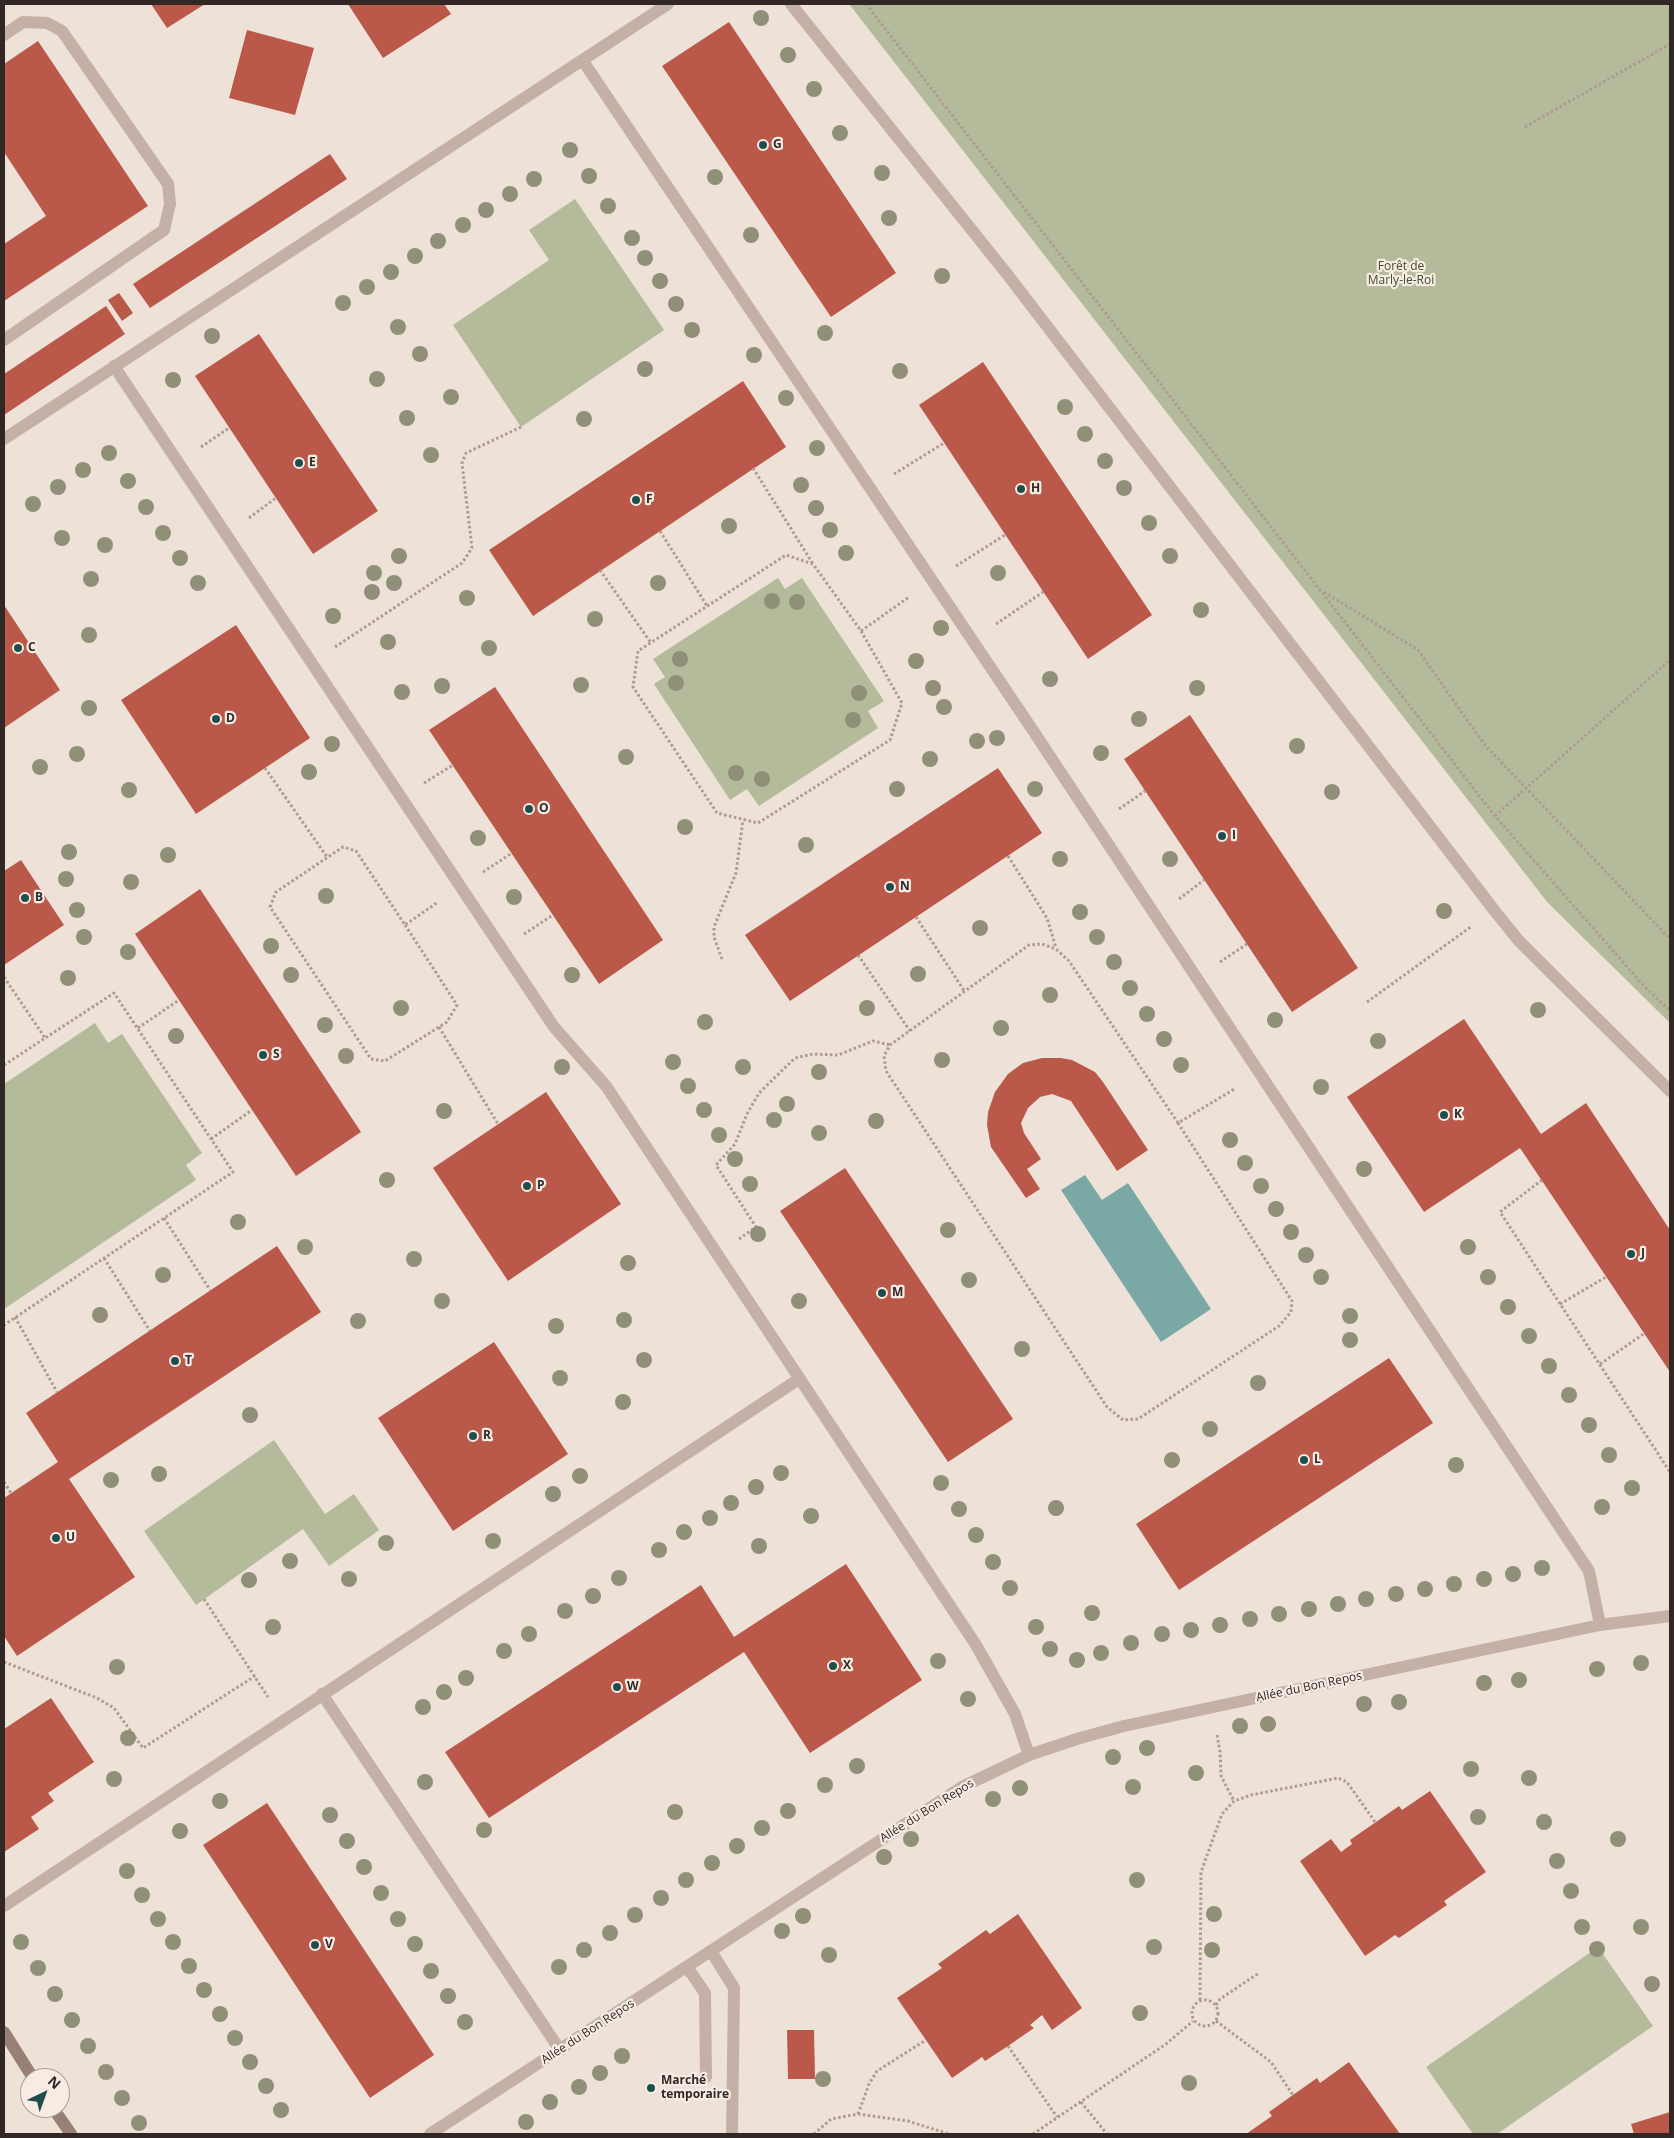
<!DOCTYPE html>
<meta charset="utf-8">
<style>
body{margin:0}
#map{position:relative;width:1674px;height:2138px;overflow:hidden;background:#eee1d8;font-family:"Open Sans",sans-serif}
canvas{display:block}
.frame{position:absolute;inset:0;border:5px solid #312826;pointer-events:none}
.north{position:absolute;left:20px;top:2068px;width:50px;height:50px;box-sizing:border-box;background:#f6ece4;border:1px solid #a79e98;border-radius:50%;rotate:42deg;font-size:14px;font-weight:700;line-height:20px;text-align:center;color:#312826}
.north::after{content:'';display:block;margin:auto;width:18px;height:22px;background:#204e4c;clip-path:polygon(50% 0,100% 100%,50% 72%,0 100%)}
</style>
<div id="map">
<canvas width="1674" height="2138"></canvas>
<div class="frame"></div>
<div class="north">N</div>
</div>
<script>
const context = document.querySelector('canvas').getContext('2d');
context.lineJoin = 'round';
function fill(path, color) {
  context.fillStyle = color;
  context.fill(path, 'evenodd');
}
function shape(rows) {
  const path = new Path2D();
  for (const r of rows) {
    if (r.length === 3) {
      path.moveTo(r[0] + r[2], r[1]);
      path.arc(r[0], r[1], r[2], 0, 2 * Math.PI);
      continue;
    }
    path.moveTo(r[0], r[1]);
    for (let i = 2; i < r.length; i += 2) path.lineTo(r[i], r[i + 1]);
  }
  return path;
}
function stroke(path, color, width, dash) {
  context.strokeStyle = color;
  context.lineWidth = width;
  context.lineCap = dash ? 'butt' : 'round';
  context.setLineDash(dash || []);
  context.stroke(path);
}
function drawText(font, color, halo, rows, align = 'center') {
  context.font = font + ' "Open Sans",sans-serif';
  context.lineWidth = 4.5;
  context.setLineDash([]);
  context.textBaseline = 'middle';
  context.strokeStyle = halo;
  context.fillStyle = color;
  for (const [text, x, y, turn = 0] of rows) {
    context.save();
    context.translate(x, y);
    context.rotate((+turn || 0) * Math.PI / 180);
    context.textAlign = isNaN(turn) ? turn : align;
    if (halo) context.strokeText(text, 0, 0);
    context.fillText(text, 0, 0);
    context.restore();
  }
}
const green = shape([
 [849,4,1670,4,1670,1023,1548,903],
 [575,199,664,330,521,427,453,325,549,260,529,230],
 [778,578,785,589,802,578,884,701,868,711,878,728,759,806,747,789,730,800,654,684,665,677,653,659],
 [95,1023,108,1043,122,1034,202,1153,186,1165,196,1180,4,1309,4,1084],
 [274,1440,325,1514,354,1494,379,1530,329,1566,303,1529,196,1605,144,1531],
 [1598,1947,1653,2026,1497,2134,1473,2134,1426,2067]
]);
const water = shape([
 [1085,1175,1102,1200,1128,1183,1211,1309,1161,1342,1061,1190]
]);
const building = shape([
 [151,4,205,4,167,28],
 [348,4,444,4,451,14,383,58],
 [729,22,896,273,831,317,662,66],
 [247,30,314,48,295,115,229,98],
 [38,41,148,206,4,301,4,244,46,216,4,152,4,64],
 [330,154,347,179,150,308,133,284],
 [119,293,133,313,122,321,108,300],
 [106,306,125,334,4,415,4,374],
 [259,334,378,511,313,554,195,376],
 [983,362,1152,615,1088,659,919,405],
 [743,381,786,447,533,616,489,550],
 [4,605,60,690,4,728],
 [236,625,310,738,196,814,121,700],
 [495,687,663,940,599,984,429,730],
 [1190,715,1358,968,1292,1012,1124,759],
 [998,768,1042,833,790,1001,745,935],
 [21,860,64,925,4,965,4,871],
 [200,889,361,1132,296,1176,135,934],
 [1464,1019,1541,1134,1586,1103,1670,1230,1670,1372,1520,1148,1424,1212,1347,1097],
 [1042,1058,1061,1058,1072,1060,1095,1072,1103,1082,1148,1150,1117,1171,1071,1101,1052,1094,1040,1097,1028,1108,1021,1123,1024,1133,1041,1159,1027,1169,1040,1189,1026,1198,991,1147,987,1125,988,1112,995,1092,1008,1074,1023,1063],
 [546,1092,621,1204,508,1281,433,1168],
 [845,1168,1013,1419,948,1462,780,1211],
 [277,1246,321,1312,69,1479,135,1577,17,1656,4,1636,4,1498,58,1462,26,1413],
 [494,1342,568,1454,453,1531,378,1418],
 [1389,1358,1433,1423,1179,1590,1136,1524],
 [846,1564,922,1680,810,1753,744,1652,489,1818,445,1752,701,1585,734,1637],
 [51,1698,94,1762,48,1793,54,1801,31,1817,39,1829,4,1852,4,1729],
 [1430,1791,1486,1872,1444,1901,1447,1905,1399,1938,1395,1935,1365,1956,1300,1861,1331,1839,1341,1852,1352,1844,1350,1840,1399,1806,1402,1810],
 [267,1803,434,2055,370,2098,203,1845],
 [1018,1914,1082,2008,1052,2030,1042,2015,1030,2025,1034,2028,1008,2046,985,2061,982,2057,952,2078,897,1998,942,1968,938,1964,986,1930,990,1934],
 [787,2030,814,2030,815,2079,788,2079],
 [1349,2062,1400,2134,1246,2134,1272,2116,1269,2112,1317,2078,1320,2083],
 [1670,2112,1670,2134,1634,2134,1631,2124]
]);
const path = shape([
 [866,4,1495,816,1643,985,1670,1011],
 [1525,127,1670,44],
 [201,447,229,428],
 [753,468,813,564],
 [894,474,944,443],
 [249,518,276,498],
 [660,531,707,606],
 [956,566,1005,535],
 [600,570,651,643],
 [1324,592,1418,650,1484,744,1670,939],
 [996,624,1043,592],
 [861,631,902,703,890,740,758,823,717,813,633,687,638,651,786,555,813,564,861,631,909,597],
 [335,647,462,563,472,548,462,463,466,453,521,427],
 [265,768,327,857],
 [424,783,453,765],
 [1119,809,1145,791],
 [1495,816,1670,660],
 [1008,856,1047,918,1056,948],
 [483,872,512,853],
 [1179,899,1204,880],
 [916,917,965,992],
 [405,925,457,1005,447,1022,385,1061,371,1059,270,907,276,892,343,847,356,851,405,925,438,902],
 [524,934,553,915],
 [858,955,910,1031],
 [722,959,714,937,714,927,736,873,743,820],
 [1220,962,1247,944],
 [4,977,45,1038],
 [1367,1002,1472,926],
 [439,1027,498,1124],
 [138,1028,179,1000],
 [4,1065,114,993,233,1172,4,1325],
 [1178,1123,1069,961,1056,949,1042,944,1029,945,890,1045,884,1056,886,1071,1107,1407,1123,1420,1138,1419,1279,1326,1291,1312,1292,1301,1178,1123,1236,1088],
 [211,1139,252,1110],
 [1542,1180,1500,1212,1670,1472],
 [164,1218,210,1290],
 [739,1239,756,1227,716,1165,735,1144,747,1114,759,1093,795,1058,813,1054,838,1055,873,1041,890,1045],
 [104,1258,150,1331],
 [1560,1304,1606,1277],
 [15,1317,57,1392],
 [1600,1364,1645,1333],
 [4,1482,11,1493],
 [204,1599,268,1697],
 [4,1662,97,1698,114,1708,143,1748,255,1676],
 [1217,1735,1220,1752,1221,1776,1234,1801],
 [1205,2013,13],
 [1200,2000,1201,1872,1222,1814,1234,1801,1251,1795,1338,1778,1347,1782,1375,1822],
 [1216,2005,1220,1999,1259,1973],
 [1216,2021,1271,2062,1293,2095],
 [1008,2046,1057,2117],
 [1081,2102,1107,2134],
 [858,2114,869,2084,877,2071,926,2040],
 [814,2134,831,2119,858,2114,908,2121,949,2134],
 [1033,2134,1166,2044,1193,2021]
]);
const lane = shape([
 [791,4,1007,274,1494,910,1519,941,1670,1091],
 [4,35,23,22,47,23,62,31,168,184,170,204,164,230,4,340],
 [583,61,1032,729,1589,1571,1600,1625],
 [114,366,554,1027,606,1086,976,1645,1015,1714,1029,1755],
 [4,439,668,4],
 [322,1694,560,2050],
 [4,1906,799,1379],
 [711,1951,734,1988,732,2134],
 [687,1967,705,1993,706,2077]
]);
const street = shape([
 [430,2134,962,1787,1029,1755,1080,1738,1124,1726,1600,1625,1670,1616]
]);
const secondary = shape([
 [4,2032,33,2078],
 [53,2108,71,2134]
]);
const trees = [
 [761,18],
 [788,55],
 [814,89],
 [840,133],
 [570,150],
 [882,173],
 [589,176],
 [715,177],
 [534,179],
 [510,194],
 [608,206],
 [486,210],
 [889,218],
 [463,225],
 [751,235],
 [632,238],
 [438,241],
 [415,256],
 [645,258],
 [391,272],
 [942,276],
 [660,281],
 [367,287],
 [343,303],
 [676,304],
 [398,327],
 [692,330],
 [825,333],
 [212,336],
 [420,354],
 [754,355],
 [645,369],
 [900,371],
 [377,379],
 [173,380],
 [451,397],
 [786,398],
 [1065,407],
 [407,418],
 [584,419],
 [1085,434],
 [817,448],
 [109,453],
 [431,455],
 [1105,461],
 [83,470],
 [128,481],
 [801,485],
 [58,487],
 [1124,488],
 [33,504],
 [146,507],
 [816,508],
 [1149,523],
 [729,526],
 [830,530],
 [163,533],
 [62,538],
 [105,545],
 [846,553],
 [399,556],
 [1170,556],
 [180,558],
 [374,573],
 [998,573],
 [91,579],
 [198,583],
 [394,583],
 [658,583],
 [372,592],
 [467,598],
 [772,601],
 [797,602],
 [1201,610],
 [333,616],
 [595,619],
 [941,628],
 [89,635],
 [388,642],
 [489,648],
 [680,659],
 [916,661],
 [1050,679],
 [676,683],
 [581,685],
 [442,686],
 [933,688],
 [1197,688],
 [402,692],
 [859,693],
 [944,707],
 [89,708],
 [1139,719],
 [853,720],
 [997,738],
 [977,741],
 [332,744],
 [1297,746],
 [1101,753],
 [77,754],
 [626,757],
 [930,759],
 [40,767],
 [309,772],
 [736,773],
 [762,779],
 [897,789],
 [1035,789],
 [129,790],
 [1332,792],
 [685,827],
 [478,838],
 [806,845],
 [69,852],
 [168,855],
 [1060,859],
 [1170,859],
 [66,879],
 [131,882],
 [326,896],
 [514,897],
 [77,910],
 [1444,911],
 [1080,912],
 [980,928],
 [84,937],
 [1097,937],
 [271,946],
 [128,952],
 [1114,962],
 [918,974],
 [291,975],
 [572,975],
 [68,978],
 [1130,988],
 [1050,995],
 [401,1008],
 [867,1008],
 [1538,1010],
 [1147,1014],
 [1275,1020],
 [705,1022],
 [325,1025],
 [1001,1028],
 [176,1036],
 [1164,1039],
 [1378,1041],
 [346,1056],
 [942,1060],
 [673,1062],
 [1181,1065],
 [562,1067],
 [743,1067],
 [819,1072],
 [688,1086],
 [1321,1087],
 [787,1104],
 [704,1110],
 [444,1111],
 [774,1120],
 [876,1121],
 [819,1133],
 [719,1135],
 [1230,1140],
 [735,1159],
 [1245,1163],
 [1364,1169],
 [387,1180],
 [750,1184],
 [1261,1186],
 [1276,1209],
 [238,1222],
 [948,1230],
 [1291,1232],
 [758,1234],
 [305,1247],
 [1468,1247],
 [1306,1255],
 [414,1259],
 [628,1263],
 [163,1275],
 [1321,1277],
 [1488,1277],
 [969,1280],
 [442,1301],
 [799,1301],
 [1508,1307],
 [100,1315],
 [1350,1316],
 [624,1320],
 [358,1321],
 [556,1326],
 [1529,1336],
 [1350,1340],
 [1022,1349],
 [644,1360],
 [1549,1366],
 [560,1378],
 [1258,1383],
 [1569,1395],
 [623,1402],
 [250,1415],
 [1589,1425],
 [1210,1429],
 [1609,1455],
 [1172,1460],
 [1456,1465],
 [781,1473],
 [159,1474],
 [580,1476],
 [111,1480],
 [941,1483],
 [756,1487],
 [1632,1488],
 [553,1494],
 [731,1503],
 [1602,1507],
 [1056,1508],
 [959,1509],
 [811,1516],
 [710,1518],
 [684,1532],
 [976,1535],
 [493,1541],
 [386,1543],
 [759,1546],
 [659,1550],
 [290,1561],
 [993,1562],
 [1542,1568],
 [1513,1574],
 [619,1578],
 [349,1579],
 [1484,1579],
 [249,1580],
 [1454,1584],
 [1010,1588],
 [1425,1589],
 [1396,1594],
 [593,1596],
 [1366,1599],
 [1338,1604],
 [1309,1609],
 [565,1611],
 [1092,1613],
 [1279,1614],
 [1250,1619],
 [1220,1625],
 [273,1627],
 [1036,1627],
 [1191,1630],
 [529,1634],
 [1162,1634],
 [1131,1643],
 [1050,1649],
 [504,1651],
 [1101,1653],
 [1077,1660],
 [938,1661],
 [1641,1663],
 [117,1667],
 [1597,1669],
 [466,1678],
 [1519,1680],
 [1484,1683],
 [444,1692],
 [968,1699],
 [1399,1702],
 [1364,1704],
 [423,1707],
 [1268,1724],
 [1240,1726],
 [128,1738],
 [1147,1748],
 [1113,1757],
 [857,1766],
 [1471,1769],
 [1196,1773],
 [1529,1778],
 [114,1779],
 [425,1782],
 [825,1785],
 [1133,1787],
 [1020,1788],
 [993,1799],
 [220,1801],
 [788,1811],
 [675,1812],
 [330,1815],
 [1478,1817],
 [1544,1822],
 [762,1828],
 [484,1830],
 [180,1831],
 [911,1839],
 [1618,1839],
 [347,1841],
 [737,1846],
 [884,1857],
 [1557,1861],
 [712,1863],
 [364,1867],
 [127,1871],
 [686,1880],
 [1137,1880],
 [1571,1891],
 [381,1893],
 [142,1895],
 [661,1898],
 [1214,1914],
 [635,1915],
 [803,1916],
 [158,1919],
 [398,1919],
 [1582,1927],
 [1641,1927],
 [782,1931],
 [610,1933],
 [21,1942],
 [173,1942],
 [415,1944],
 [1154,1947],
 [1597,1949],
 [584,1950],
 [1212,1950],
 [829,1955],
 [189,1966],
 [559,1967],
 [38,1968],
 [431,1971],
 [1652,1984],
 [204,1990],
 [55,1994],
 [448,1996],
 [1140,2013],
 [220,2014],
 [72,2020],
 [465,2022],
 [235,2038],
 [88,2046],
 [622,2056],
 [250,2062],
 [106,2072],
 [600,2073],
 [823,2079],
 [1189,2083],
 [266,2086],
 [579,2087],
 [122,2098],
 [550,2102],
 [281,2110],
 [526,2122],
 [139,2123]
];
const markers = [
 [763,145,5,"#204e4c"],
 [299,463,5,"#204e4c"],
 [1021,489,5,"#204e4c"],
 [636,500,5,"#204e4c"],
 [18,648,5,"#204e4c"],
 [216,719,5,"#204e4c"],
 [529,809,5,"#204e4c"],
 [1222,836,5,"#204e4c"],
 [890,887,5,"#204e4c"],
 [25,898,5,"#204e4c"],
 [263,1055,5,"#204e4c"],
 [1444,1115,5,"#204e4c"],
 [527,1186,5,"#204e4c"],
 [1631,1254,5,"#204e4c"],
 [882,1293,5,"#204e4c"],
 [175,1361,5,"#204e4c"],
 [473,1436,5,"#204e4c"],
 [1304,1460,5,"#204e4c"],
 [56,1538,5,"#204e4c"],
 [833,1666,5,"#204e4c"],
 [617,1687,5,"#204e4c"],
 [315,1945,5,"#204e4c"],
 [651,2088,5,"#204e4c"]
];
const poiNames = [
 ["G",773,145],
 ["E",309,463],
 ["H",1031,489],
 ["F",646,500],
 ["C",28,648],
 ["D",226,719],
 ["O",539,809],
 ["I",1232,836],
 ["N",900,887],
 ["B",35,898],
 ["S",273,1055],
 ["K",1454,1115],
 ["P",537,1186],
 ["J",1641,1254],
 ["M",892,1293],
 ["T",185,1361],
 ["R",483,1436],
 ["L",1314,1460],
 ["U",66,1538],
 ["X",843,1666],
 ["W",627,1687],
 ["V",325,1945],
 ["Marché",661,2081],
 ["temporaire",661,2095]
];
const parkNames = [
 ["Forêt de",1401,267],
 ["Marly-le-Roi",1401,281]
];
const streetNames = [
 ["Allée du Bon Repos",1309,1687,-12],
 ["Allée du Bon Repos",927,1811,-32],
 ["Allée du Bon Repos",588,2032,-33]
];
fill(green, '#b3bb9a');
fill(water, '#7aa8a5');
fill(building, '#ba594a');
stroke(path, '#b09a90', 3, [2.5, 2.5]);
stroke(lane, '#c4b0a6', 12);
stroke(street, '#c4b0a6', 12);
stroke(secondary, '#988077', 12);
context.fillStyle = '#909079';
for (const [x, y] of trees) {
  context.beginPath();
  context.arc(x, y, 8, 0, 2 * Math.PI);
  context.fill();
}
for (const [x, y, r, color] of markers) {
  const dot = new Path2D();
  dot.arc(x, y, r, 0, 2 * Math.PI);
  context.fillStyle = color;
  context.fill(dot);
  stroke(dot, '#f6ece4', 2);
}
drawText('bold 12px', '#312826', '#f6ece4', poiNames, 'left');
drawText('12px', '#444d2c', '#f6ece4', parkNames);
drawText('12px', '#312826', '#f6ece4', streetNames);
</script>
